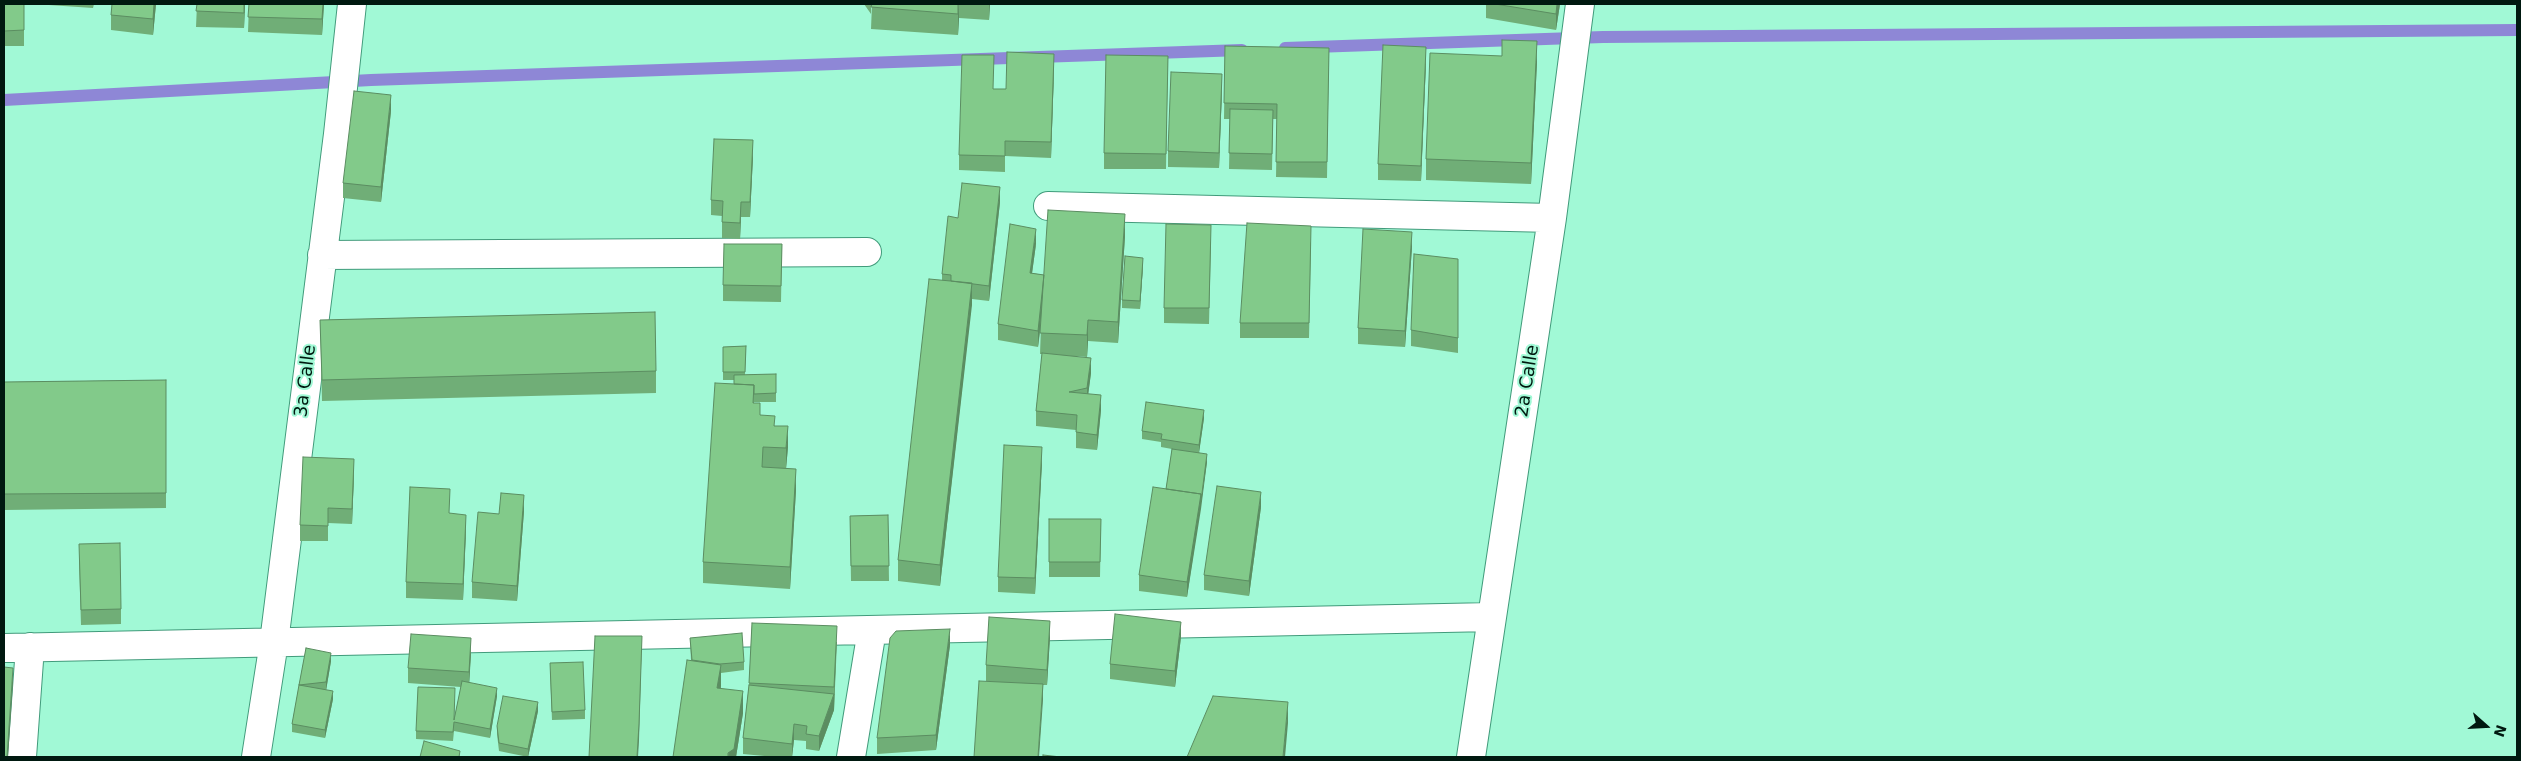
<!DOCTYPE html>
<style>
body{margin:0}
#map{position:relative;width:2521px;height:761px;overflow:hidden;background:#a1f9d6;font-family:"DejaVu Sans",sans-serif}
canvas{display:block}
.frame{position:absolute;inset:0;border:5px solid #001910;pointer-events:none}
.north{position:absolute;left:2461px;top:701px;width:50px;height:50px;-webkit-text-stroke:4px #a1f9d6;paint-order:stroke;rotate:109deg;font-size:14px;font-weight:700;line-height:20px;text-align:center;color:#001910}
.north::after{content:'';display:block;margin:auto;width:18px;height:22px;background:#001910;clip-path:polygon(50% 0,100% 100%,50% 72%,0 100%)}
</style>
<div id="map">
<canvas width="2521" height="761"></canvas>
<div class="frame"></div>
<div class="north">N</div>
</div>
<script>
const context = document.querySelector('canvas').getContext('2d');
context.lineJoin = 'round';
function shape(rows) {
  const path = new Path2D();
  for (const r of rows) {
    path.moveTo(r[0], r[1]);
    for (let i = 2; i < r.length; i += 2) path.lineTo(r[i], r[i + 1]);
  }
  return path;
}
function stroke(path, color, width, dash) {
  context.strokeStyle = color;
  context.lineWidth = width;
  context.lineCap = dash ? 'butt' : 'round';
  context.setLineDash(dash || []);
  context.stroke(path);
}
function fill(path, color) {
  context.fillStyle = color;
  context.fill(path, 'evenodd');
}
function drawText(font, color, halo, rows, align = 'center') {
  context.font = font + ' "DejaVu Sans",sans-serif';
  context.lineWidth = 4;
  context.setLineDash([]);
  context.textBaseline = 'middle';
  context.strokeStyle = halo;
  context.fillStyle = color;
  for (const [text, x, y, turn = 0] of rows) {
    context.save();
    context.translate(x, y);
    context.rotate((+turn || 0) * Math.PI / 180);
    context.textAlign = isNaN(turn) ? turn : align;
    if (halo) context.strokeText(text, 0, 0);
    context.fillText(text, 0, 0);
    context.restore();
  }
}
const stream = shape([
 [1285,48,1603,37,2517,30],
 [4,100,371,80,1242,50]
]);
const minor = shape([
 [1048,206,1552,218],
 [322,255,867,252],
 [4,648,1492,617],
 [22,757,30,647],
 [256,757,274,642,338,134,352,4],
 [851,757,872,630],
 [1471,757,1552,218,1580,4]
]);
const wall = shape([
 [4,4,24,4,24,46,4,46],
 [34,4,94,4,93,8],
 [112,4,156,4,153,35,111,30,111,15],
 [197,4,245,4,244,28,196,27],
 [249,4,324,4,322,35,248,32],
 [864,4,871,4,871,14],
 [872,4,990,4,989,20,959,18,958,35,871,29],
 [1486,4,1560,4,1556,30,1486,18],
 [1225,46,1329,48,1327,178,1276,177,1277,119,1273,119,1272,170,1229,169,1230,119,1224,119],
 [1168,56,1166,169,1104,169,1104,153],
 [1426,62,1421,181,1378,180,1378,164],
 [1537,62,1531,184,1426,180,1426,159],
 [1054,70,1051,158,1005,156,1005,172,959,170,959,155,993,89,1006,89],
 [1222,89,1219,168,1168,167,1168,151],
 [391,111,381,202,343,198,343,183],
 [753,156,750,217,741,217,740,239,722,238,722,216,711,215,711,200],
 [1000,202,989,301,972,299,940,586,898,581,898,560,942,280,942,274,958,218],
 [1125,236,1118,343,1088,341,1087,357,1077,356,1091,373,1088,394,1101,410,1097,450,1076,448,1076,430,1036,426,1036,411,1042,354,1040,354,1041,326,1038,347,998,340,998,324,1036,244,1032,273,1044,275],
 [1211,241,1209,324,1164,323,1164,308],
 [1311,242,1309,338,1240,338,1240,323],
 [782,244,781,302,723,301,723,285],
 [1412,247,1405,347,1358,344,1358,328],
 [1458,259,1458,353,1411,346,1411,330],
 [1143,266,1140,309,1122,308,1122,300],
 [320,320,656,371,656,393,322,401],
 [746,346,745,375,776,374,776,402,754,402,754,403,760,415,775,426,788,447,786,468,796,490,790,589,703,583,703,562,734,384,734,380,723,380,723,347],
 [166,380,166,508,4,510,4,382],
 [1204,418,1199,452,1207,462,1187,597,1139,591,1139,575,1166,489,1172,449,1161,447,1161,442,1142,439,1142,431],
 [1042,462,1035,594,998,592,998,577],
 [354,474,352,524,328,523,328,541,300,541,300,525],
 [1261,507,1249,596,1204,590,1204,575],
 [524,511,517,601,472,598,472,582,499,514],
 [450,513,466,530,463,600,406,598,406,582],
 [888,515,889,581,851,581,850,516],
 [1049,519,1101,519,1100,577,1049,577],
 [79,560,121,609,121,624,81,625],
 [752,623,837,642,834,710,819,751,806,749,806,741,794,740,792,757,775,757,743,754,743,738,749,685],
 [1050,637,1047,685,1043,685,1043,700,986,681,986,665],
 [1181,637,1175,687,1110,679,1110,664],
 [690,638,744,662,744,670,721,673,721,689,743,713,736,757,673,757,691,660],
 [950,645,936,750,877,754,877,738],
 [306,648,331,661,326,690,333,699,325,738,292,732,292,724],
 [471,653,469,682,497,696,490,738,454,731,453,741,416,739,416,731,454,719,461,687,408,683,408,668],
 [550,671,585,710,585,719,552,720],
 [538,711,528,757,499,751,497,734,497,726]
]);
const shadedWall = shape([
 [154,4,156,4,153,35,153,19],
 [244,4,245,4,244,28],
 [323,4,324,4,322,35,322,19],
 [959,4,959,18,958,35,958,14],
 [989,4,990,4,989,20],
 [1557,4,1560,4,1556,30,1556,14],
 [1537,41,1537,62,1531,184,1531,163],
 [1426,47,1426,62,1421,181,1421,166],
 [1054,54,1054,70,1051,158,1051,142],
 [1222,74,1222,89,1219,168,1219,153],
 [391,95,391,111,381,202,381,187],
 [753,140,753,156,750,217,750,202],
 [1000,187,1000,202,989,301,989,286],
 [741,202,741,217,740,239,740,223],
 [1125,214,1125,236,1118,343,1118,322],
 [1036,229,1036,244,1030,288,1030,273],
 [1412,232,1412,247,1405,347,1405,331],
 [1143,258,1143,266,1140,309,1140,301],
 [1044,275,1044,290,1038,347,1038,331],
 [972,283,972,305,940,586,940,565],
 [1088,320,1088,341,1087,357,1087,335],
 [1091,358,1091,373,1087,404,1087,388],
 [1101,395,1101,410,1097,450,1097,435],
 [1204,410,1204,418,1199,453,1199,445],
 [788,426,788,447,786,469,786,448],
 [1042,447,1042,462,1035,594,1035,578],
 [1207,454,1207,462,1201,509,1201,501],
 [354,459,354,474,352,524,352,509],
 [796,469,796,490,790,589,790,567],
 [1261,492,1261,507,1249,596,1249,581],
 [1201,494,1201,509,1187,597,1187,582],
 [524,495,524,511,517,601,517,586],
 [466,515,466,530,463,600,463,584],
 [1050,621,1050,637,1047,685,1047,670],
 [1181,622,1181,637,1175,687,1175,671],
 [837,626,834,710,819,751,819,736,834,695],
 [950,629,950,645,936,750,936,735],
 [642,636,639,740,638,757,637,757],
 [471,638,471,653,469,688,469,672],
 [331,653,331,661,326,691,326,682],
 [721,665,721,686,717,709,717,688],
 [13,668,13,683,8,757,7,757],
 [1043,684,1043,700,1039,757,1038,757],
 [497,688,497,696,490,738,490,729],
 [333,691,333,699,325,738,325,730],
 [743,691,743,713,736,757,728,757],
 [538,702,538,711,528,757,528,749],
 [1288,702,1288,723,1285,757,1283,757],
 [794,724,794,740,792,757,792,744]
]);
const building = shape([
 [4,4,24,4,24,30,4,31,4,4],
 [112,4,154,4,153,19,111,15,112,4],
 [197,4,244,4,244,13,196,11,197,4],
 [249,4,323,4,322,19,248,17,249,4],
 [872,4,958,4,958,14,871,7,872,4],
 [1495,4,1557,4,1556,14,1495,4],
 [1502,40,1537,41,1531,163,1426,159,1430,53,1502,56,1502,40],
 [1383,45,1426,47,1421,166,1378,164,1383,45],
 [1225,46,1329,48,1327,162,1276,162,1277,104,1224,103,1225,46],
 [1007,52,1054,54,1051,142,1005,141,1005,156,959,155,962,55,994,55,993,89,1006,89,1007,52],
 [1106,55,1168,56,1166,154,1104,153,1106,55],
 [1171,72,1222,74,1219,153,1168,151,1171,72],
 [354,91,391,95,381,187,343,183,354,91],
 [1230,109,1273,110,1272,154,1229,153,1230,109],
 [714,139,753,140,750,202,741,202,740,223,722,222,723,201,711,200,714,139],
 [962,183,1000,187,989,286,951,281,951,275,942,274,948,216,958,218,962,183],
 [1048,210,1125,214,1118,322,1088,320,1087,335,1040,333,1048,210],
 [1247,223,1311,226,1309,323,1240,323,1247,223],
 [1010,224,1036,229,1030,273,1044,275,1038,331,998,324,1010,224],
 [1166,224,1211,225,1209,308,1164,308,1166,224],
 [1363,229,1412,232,1405,331,1358,328,1363,229],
 [724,244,782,244,781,286,723,285,724,244],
 [1414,254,1458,259,1458,338,1411,330,1414,254],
 [1125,256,1143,258,1140,301,1122,300,1125,256],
 [929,279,972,283,940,565,898,560,929,279],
 [655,312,656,371,322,380,320,320,655,312],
 [746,346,745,372,723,372,723,347,746,346],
 [1042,353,1091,358,1087,388,1069,392,1101,395,1097,435,1076,432,1077,415,1036,411,1042,353],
 [776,374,776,393,754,394,754,385,734,384,734,375,776,374],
 [166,380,166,493,4,494,4,382,166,380],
 [715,383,754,385,753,403,760,403,760,415,775,416,774,426,788,426,786,448,763,447,762,467,796,469,790,567,703,562,715,383],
 [1146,402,1204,410,1199,445,1161,439,1162,434,1142,431,1146,402],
 [1004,445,1042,447,1035,578,998,577,1004,445],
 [1172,449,1207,454,1201,501,1201,494,1166,489,1172,449],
 [303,457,354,459,352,509,328,508,328,526,300,525,303,457],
 [1217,486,1261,492,1249,581,1204,575,1217,486],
 [410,487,450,489,449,513,466,515,463,584,406,582,410,487],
 [1153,487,1201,494,1187,582,1139,575,1153,487],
 [501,493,524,495,517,586,472,582,478,512,499,514,501,493],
 [888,515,889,566,851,566,850,516,888,515],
 [1049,519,1101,519,1100,562,1049,562,1049,519],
 [120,543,121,609,81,610,79,544,120,543],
 [1115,614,1181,622,1175,671,1110,664,1115,614],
 [989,617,1050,621,1047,670,986,665,989,617],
 [752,623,837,626,834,687,749,683,752,623],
 [950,629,936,735,877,738,890,638,896,631,950,629],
 [742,633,744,662,720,664,692,660,690,638,742,633],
 [411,634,471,638,469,672,408,668,411,634],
 [595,636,642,636,639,724,637,757,589,757,595,636],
 [306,648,331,653,326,682,299,685,306,648],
 [687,660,721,665,717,688,743,691,734,749,728,753,728,757,673,757,687,660],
 [583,662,585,710,552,712,550,663,583,662],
 [4,667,13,668,7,757,4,757,4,667],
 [462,681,497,688,490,729,454,722,453,732,416,731,418,687,455,688,454,720,462,681],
 [979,681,1043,684,1038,757,974,757,979,681],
 [299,685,333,691,325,730,292,724,299,685],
 [749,685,834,694,819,736,806,734,807,726,794,724,792,744,743,738,749,685],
 [503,696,538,702,528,749,499,743,497,726,503,696],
 [1213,696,1288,702,1283,757,1187,757,1213,696],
 [424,741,460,751,459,757,420,757,424,741],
 [1043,755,1061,757,1043,757,1043,755]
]);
const streetNames = [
 ["3a Calle",306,381,-83],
 ["2a Calle",1528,381,-81]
];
stroke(stream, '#8e87d6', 12);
stroke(minor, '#419b7b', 30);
stroke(minor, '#fff', 28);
fill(wall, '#70ae77');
fill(shadedWall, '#5b8d61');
fill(building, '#82ca8a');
stroke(building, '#5b8d61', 1);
drawText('18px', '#001910', '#a1f9d6', streetNames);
</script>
